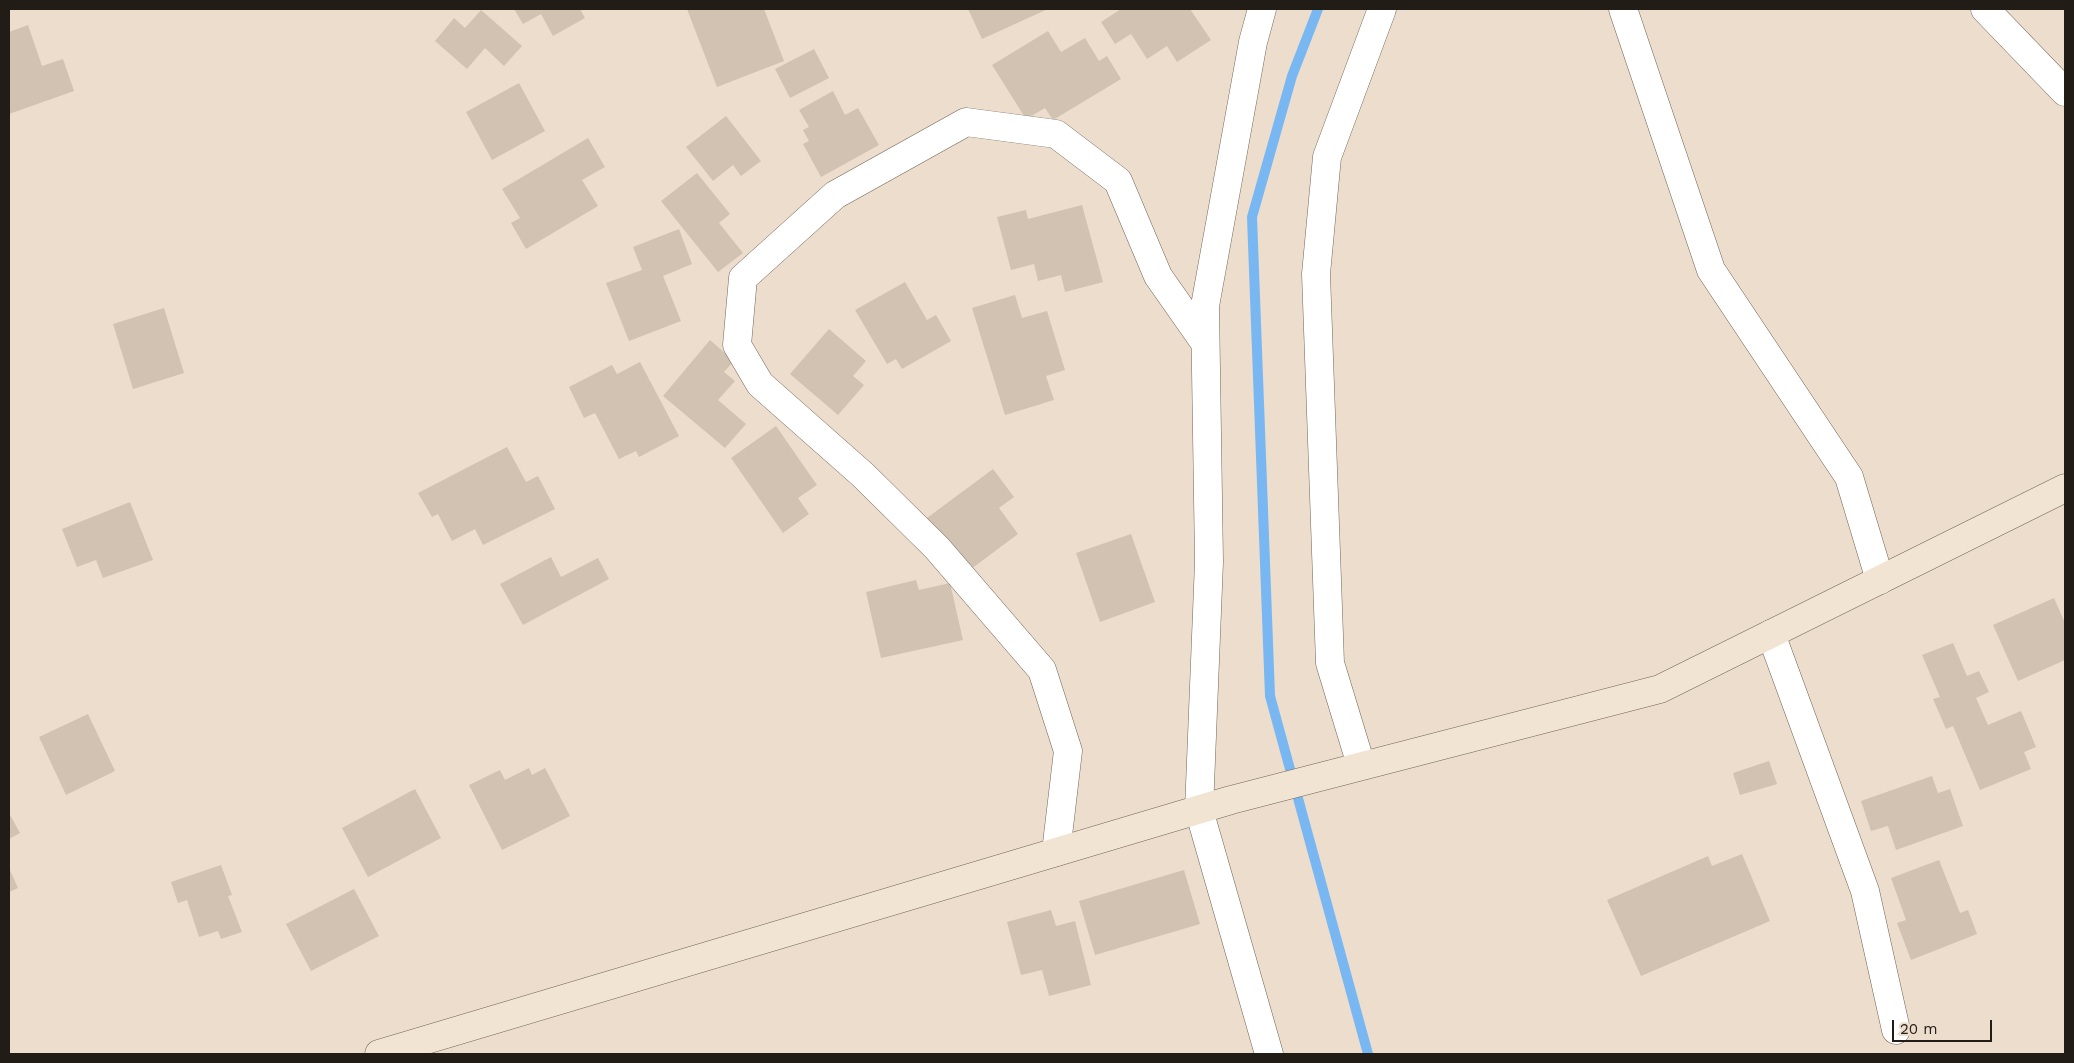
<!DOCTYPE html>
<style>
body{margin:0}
#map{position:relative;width:2074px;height:1063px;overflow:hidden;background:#ecddcc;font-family:"Work Sans",sans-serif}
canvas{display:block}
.frame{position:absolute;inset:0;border:10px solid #221c16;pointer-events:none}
.scale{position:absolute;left:1892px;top:1020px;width:100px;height:22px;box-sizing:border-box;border:2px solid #221c16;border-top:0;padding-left:6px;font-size:15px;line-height:18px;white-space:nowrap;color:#221c16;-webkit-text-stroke:4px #ecddcc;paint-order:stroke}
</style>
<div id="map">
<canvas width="2074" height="1063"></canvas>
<div class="frame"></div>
<div class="scale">20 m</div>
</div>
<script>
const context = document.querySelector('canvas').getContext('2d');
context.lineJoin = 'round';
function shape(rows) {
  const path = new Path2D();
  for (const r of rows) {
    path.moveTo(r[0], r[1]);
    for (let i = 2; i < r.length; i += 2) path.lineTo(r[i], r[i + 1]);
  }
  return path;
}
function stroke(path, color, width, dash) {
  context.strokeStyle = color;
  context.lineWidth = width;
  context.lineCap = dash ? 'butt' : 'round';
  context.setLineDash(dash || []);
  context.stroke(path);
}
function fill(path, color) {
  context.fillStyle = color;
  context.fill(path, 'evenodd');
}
const stream = shape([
 [1318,9,1292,76,1252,217,1270,696,1368,1054]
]);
const building = shape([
 [514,9,580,9,585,18,553,36,541,14,523,24],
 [687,9,764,9,784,61,717,87],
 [968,9,1048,9,982,39],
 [1121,9,1190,9,1211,40,1177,62,1167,46,1147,59,1131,34,1115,44,1101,22],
 [481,10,522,46,504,66,485,48,467,69,435,41,454,18,465,28],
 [28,25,42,66,63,59,74,91,9,114,9,32],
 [1048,31,1061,52,1085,38,1099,61,1107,56,1121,79,1053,120,1045,108,1026,119,992,65],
 [814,49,829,78,790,98,775,69],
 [519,83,545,131,492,160,466,112],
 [833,91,845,115,858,108,879,145,821,177,803,144,809,141,803,130,809,127,799,110],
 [726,116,761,161,741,176,733,165,713,181,686,147],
 [588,138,605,167,582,180,598,206,526,249,511,223,520,218,502,189],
 [697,173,730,214,719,223,743,253,718,272,661,201],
 [1082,205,1103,282,1065,292,1061,275,1038,281,1034,264,1011,270,997,217,1026,210,1028,219],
 [679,229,692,264,663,276,681,321,629,341,606,283,642,270,633,247],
 [905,282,927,320,936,315,951,341,902,369,896,359,887,364,855,310],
 [1015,295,1022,318,1047,311,1065,370,1046,376,1054,400,1005,415,972,308],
 [164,308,184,373,133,389,113,324],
 [829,329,866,361,853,376,864,385,838,415,790,374],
 [710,340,734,361,724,372,735,381,718,400,746,424,725,448,663,396],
 [640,362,679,436,639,457,636,451,619,459,595,413,584,418,569,387,612,365,617,374],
 [776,426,817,485,798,498,809,514,783,533,731,458],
 [507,447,526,482,538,476,555,509,483,545,475,529,452,541,438,514,432,517,418,493],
 [993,469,1014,497,999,508,1018,534,967,572,927,518],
 [130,502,153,560,103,578,96,560,77,567,62,529],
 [1131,534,1155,602,1100,622,1076,553],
 [551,557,561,577,598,558,609,579,523,625,500,584],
 [916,580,919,590,950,583,963,640,881,658,866,592],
 [2054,598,2065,623,2065,660,2018,681,1993,625],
 [1953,643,1967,676,1979,671,1989,692,1976,698,1988,725,2021,711,2036,747,2024,752,2031,769,1980,790,1953,726,1946,729,1933,699,1940,697,1922,655],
 [88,714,115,771,66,795,39,737],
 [1769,761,1777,784,1740,795,1733,773],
 [529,768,532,775,545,768,570,816,502,850,469,785,500,770,505,780],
 [1932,776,1938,793,1950,789,1963,826,1896,850,1888,826,1871,831,1861,801],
 [415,789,441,838,368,877,342,828],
 [9,813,20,833,9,839],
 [1742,854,1770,921,1641,976,1607,900,1708,856,1712,866],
 [1939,860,1960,913,1968,910,1977,934,1911,960,1897,923,1906,920,1891,878],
 [221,865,232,895,228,896,242,932,221,939,218,931,199,937,187,900,178,903,171,882],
 [9,868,18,888,9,892],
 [1184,870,1200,924,1095,955,1079,901],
 [354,889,379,936,311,971,286,924],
 [1051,910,1056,926,1075,921,1091,985,1049,996,1042,970,1021,975,1007,922]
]);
const street = shape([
 [1262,9,1253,42,1205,306,1209,562,1199,810,1269,1054],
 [1623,9,1711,270,1849,477,1880,580],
 [1985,9,2065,92],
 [1771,634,1865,891,1896,1030],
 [1361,765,1330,663,1316,274,1327,157,1382,9],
 [1056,852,1068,751,1042,670,937,548,863,475,760,384,737,345,743,278,835,195,966,122,1056,134,1118,181,1158,276,1205,343]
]);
const secondary = shape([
 [379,1054,1231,800,1660,689,2065,488]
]);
stroke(stream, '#79b7f3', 10);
fill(building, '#d1c2b2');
stroke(street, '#726556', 29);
stroke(secondary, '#726556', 29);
stroke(street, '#fff', 28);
stroke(secondary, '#f2e4d3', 28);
</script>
